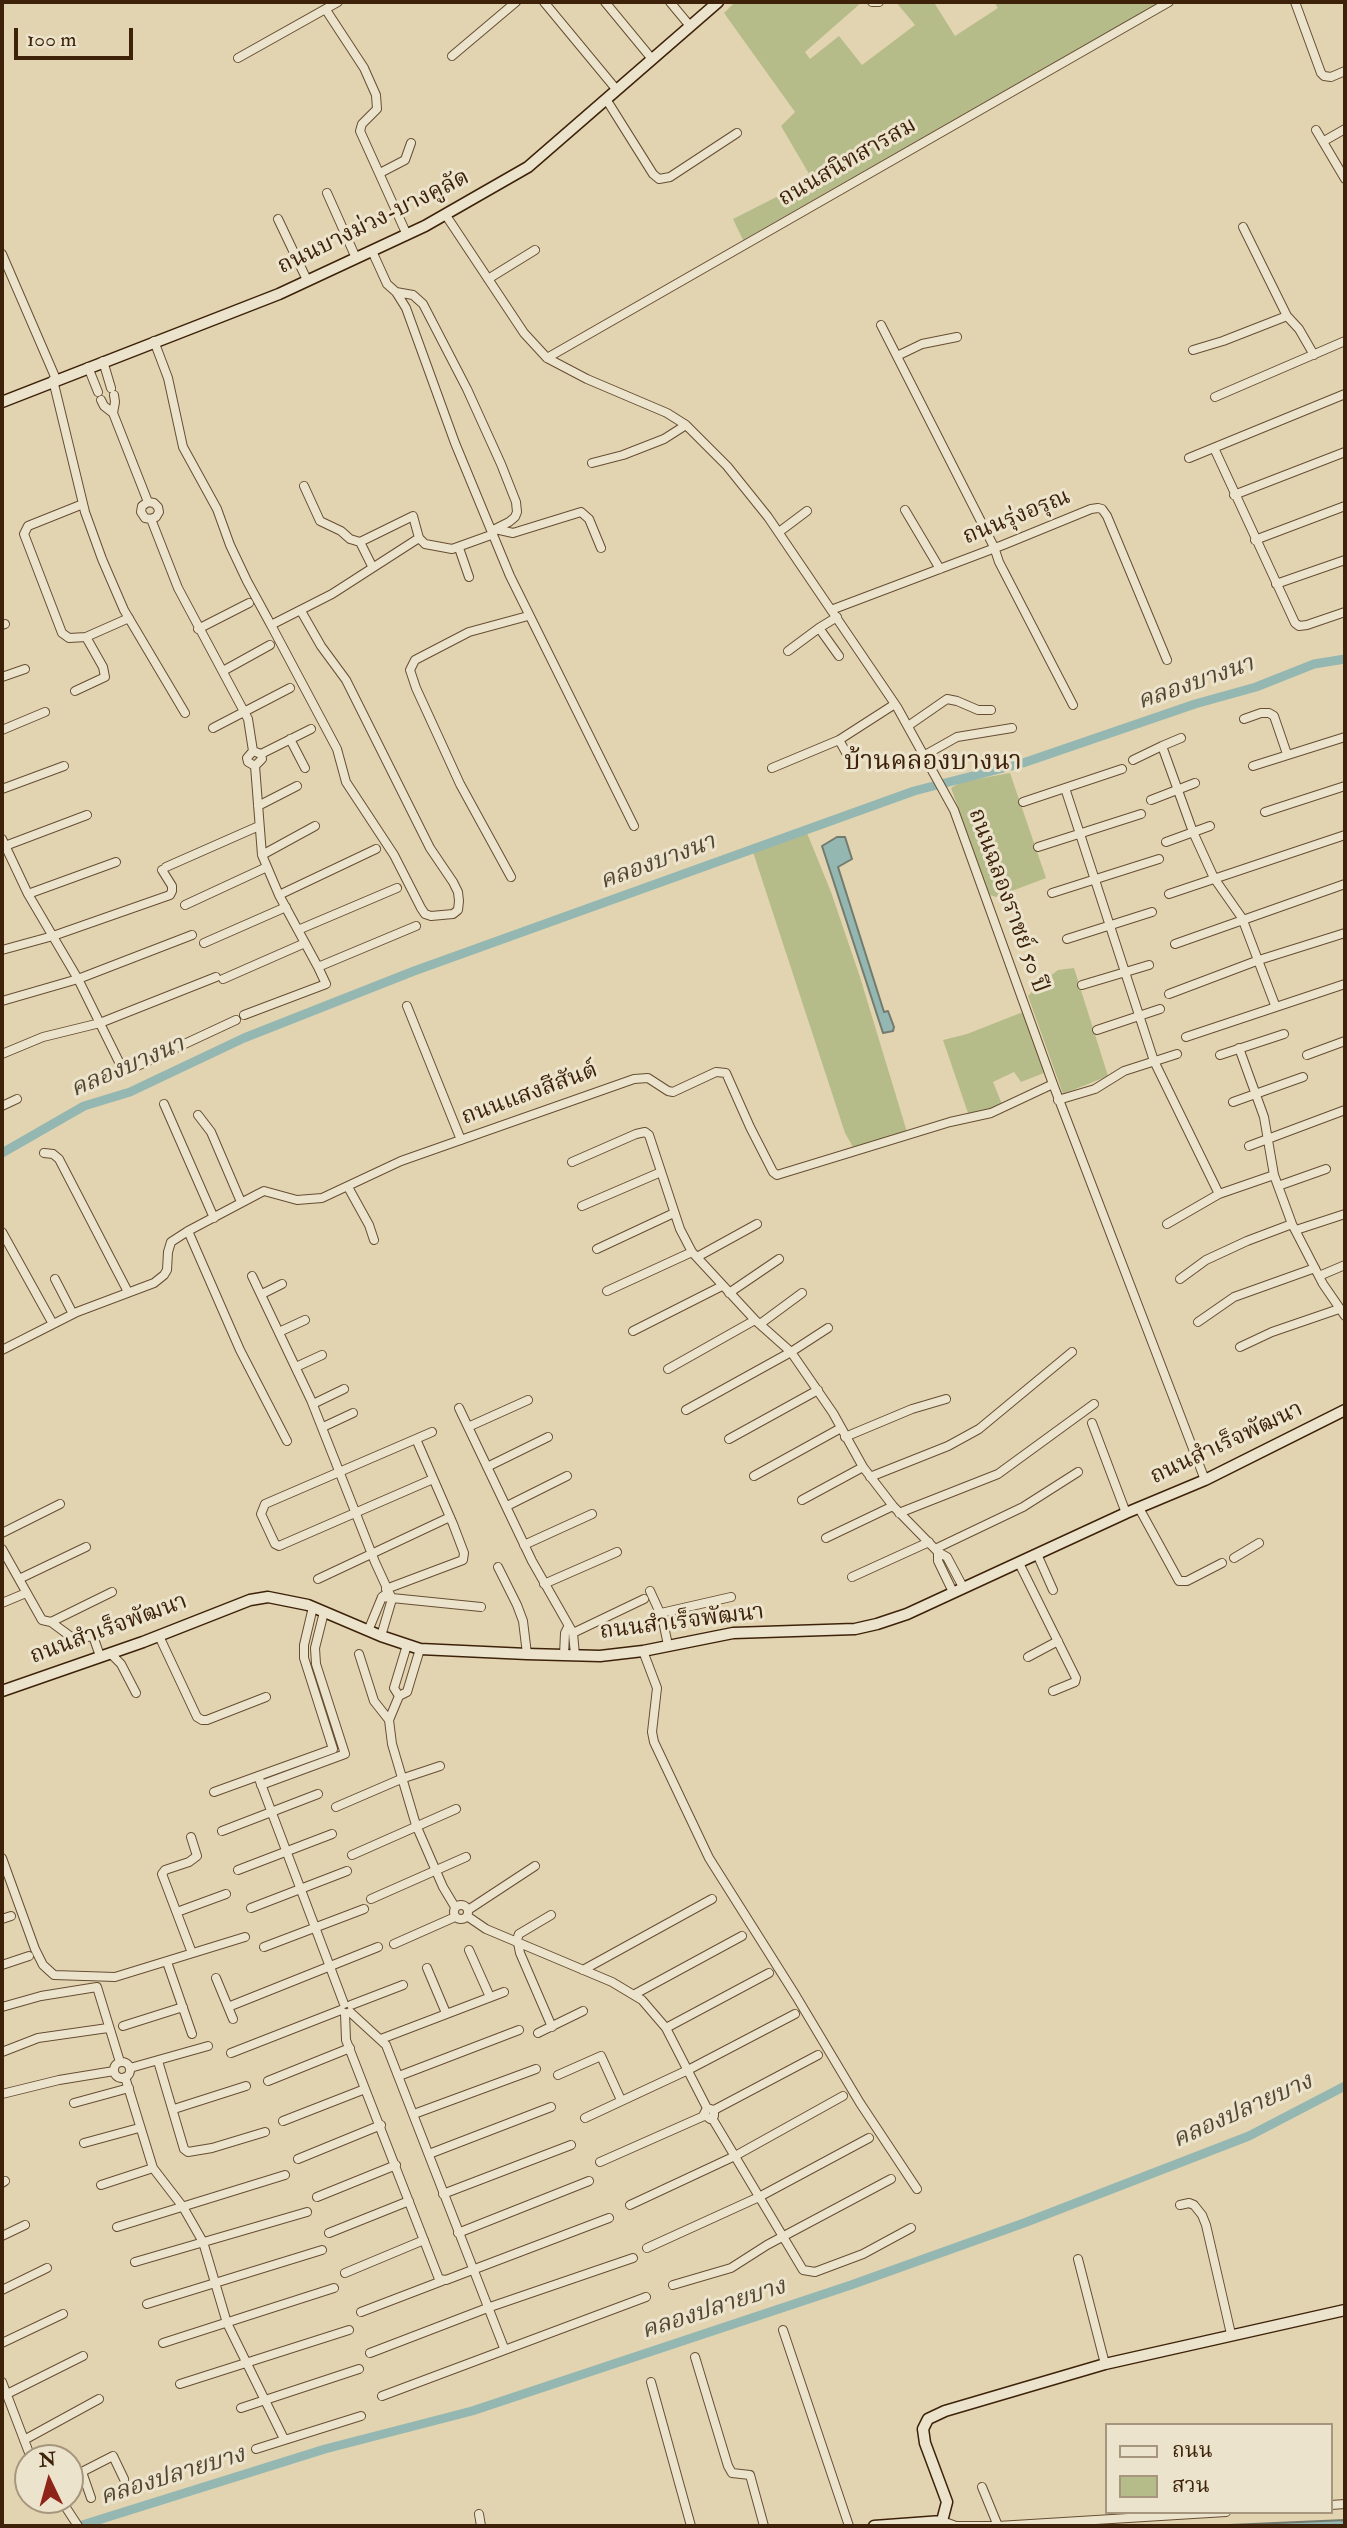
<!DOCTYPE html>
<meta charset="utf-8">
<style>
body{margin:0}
#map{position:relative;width:1347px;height:2528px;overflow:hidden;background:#e2d4b1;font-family:"IM FELL Double Pica","Noto Serif Thai",serif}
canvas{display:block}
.frame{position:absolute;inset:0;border:4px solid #3d2209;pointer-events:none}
.legend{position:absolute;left:1105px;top:2423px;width:228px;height:91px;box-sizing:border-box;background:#ece3cc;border:2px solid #a6967e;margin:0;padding:9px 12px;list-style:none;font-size:21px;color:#3d2209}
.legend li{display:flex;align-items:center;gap:14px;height:35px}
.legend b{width:35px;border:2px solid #a6967e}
.north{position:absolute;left:14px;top:2444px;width:70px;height:70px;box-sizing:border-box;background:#ece3cc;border:2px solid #a6967e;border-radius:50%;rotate:355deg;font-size:19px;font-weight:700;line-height:28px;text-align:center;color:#3d2209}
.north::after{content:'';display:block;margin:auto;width:24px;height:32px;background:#8f2418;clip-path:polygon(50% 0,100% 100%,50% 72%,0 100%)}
.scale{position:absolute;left:14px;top:28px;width:119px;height:32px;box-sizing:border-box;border:4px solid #3d2209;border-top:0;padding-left:9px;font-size:21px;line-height:24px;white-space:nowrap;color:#3d2209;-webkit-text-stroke:5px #ece3cc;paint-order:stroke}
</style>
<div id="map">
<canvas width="1347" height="2528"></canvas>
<div class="frame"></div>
<ul class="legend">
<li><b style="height:9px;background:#ece3cc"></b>ถนน</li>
<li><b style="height:19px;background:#b6bc89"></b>สวน</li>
</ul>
<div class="north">N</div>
<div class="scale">100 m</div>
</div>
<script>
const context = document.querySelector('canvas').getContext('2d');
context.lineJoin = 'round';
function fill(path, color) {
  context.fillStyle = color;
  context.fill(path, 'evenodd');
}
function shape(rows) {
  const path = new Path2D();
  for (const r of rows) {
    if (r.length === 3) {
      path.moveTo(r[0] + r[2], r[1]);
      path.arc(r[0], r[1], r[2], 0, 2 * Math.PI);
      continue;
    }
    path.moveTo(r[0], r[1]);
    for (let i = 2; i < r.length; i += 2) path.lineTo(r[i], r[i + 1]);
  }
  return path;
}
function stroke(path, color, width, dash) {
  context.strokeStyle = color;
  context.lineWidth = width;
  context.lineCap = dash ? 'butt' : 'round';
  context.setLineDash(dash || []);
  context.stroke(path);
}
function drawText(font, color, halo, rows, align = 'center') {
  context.font = font + ' "IM FELL Double Pica","Noto Serif Thai",serif';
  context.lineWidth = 6;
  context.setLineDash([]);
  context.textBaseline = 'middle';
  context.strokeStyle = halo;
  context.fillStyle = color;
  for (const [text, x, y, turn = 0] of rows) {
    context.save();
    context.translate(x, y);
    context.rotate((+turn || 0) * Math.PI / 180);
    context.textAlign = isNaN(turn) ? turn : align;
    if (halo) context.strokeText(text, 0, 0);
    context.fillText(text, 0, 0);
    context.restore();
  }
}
const green = shape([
 [735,2,862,2,805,52,810,59,839,36,862,65,915,25,896,2,937,2,935,4,955,36,998,8,994,2,1160,2,743,240,733,219,812,179,781,126,795,112,724,13],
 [1010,773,1046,878,996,897,990,895,951,788,961,782],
 [807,833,831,892,860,977,907,1132,853,1147,845,1133,753,852],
 [1074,968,1108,1076,1063,1094,1028,996,1038,985,1058,970],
 [1023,1012,1044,1073,1021,1082,1014,1072,993,1082,1002,1104,985,1112,968,1113,943,1040,967,1034]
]);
const water = shape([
 [837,837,845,837,852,859,838,867,884,1012,888,1011,894,1027,893,1031,883,1033,822,846,837,837],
 [1345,2520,1345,2526,1204,2526,1206,2526,1345,2520]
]);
const canal = shape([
 [2,1153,84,1106,130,1092,244,1038,414,971,914,791,1023,763,1195,704,1256,687,1314,664,1345,659],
 [79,2526,325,2449,472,2411,851,2285,1024,2223,1249,2136,1345,2086]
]);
const street = shape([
 [544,2,616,89],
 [605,2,652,59],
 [670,2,690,26],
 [872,2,879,2],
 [1295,2,1321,73,1324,76,1331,77,1345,71],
 [326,10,364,68,376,95,377,109,362,124,360,131,407,235],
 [452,56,516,2],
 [238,58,338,2],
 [606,99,653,174,659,179,670,177,737,133],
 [1316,130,1345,179],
 [1324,141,1345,129],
 [380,173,405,160,411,143],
 [327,193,356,258],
 [445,214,524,333,547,358,587,379,667,413,686,425,727,466,768,517,897,707,954,810,1053,1084,1205,1480],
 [278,219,307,280],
 [1243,227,1287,316,1299,329,1314,355],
 [372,251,387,284,396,292,406,308,455,443,510,576,634,826],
 [2,254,56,379],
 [488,279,535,250],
 [396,292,413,295,423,304,467,389,501,464,516,502,517,512,515,517,509,522,497,528],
 [881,325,994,547,999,562,1073,705],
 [154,341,168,378,183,447,217,509,230,545,247,581,271,625,332,594,419,538,413,516,360,542,350,539,341,531,320,521,304,486],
 [1193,350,1223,341,1287,316],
 [897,356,922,344,957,337],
 [547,358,1169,2],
 [103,361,111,388],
 [88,367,98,392],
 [53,380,85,512,102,559,124,610,185,713],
 [1215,397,1345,341],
 [101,400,104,406,113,413,148,502,154,503,158,507,159,512,156,517,151,519,145,518,141,512,142,506,148,502],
 [113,413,115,402,114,395],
 [1214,448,1295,623,1299,626,1307,625,1345,612],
 [1189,458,1345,394],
 [592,463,623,455,664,439,686,425],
 [1234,495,1345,452],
 [83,504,28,526,24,534,62,633,69,638,86,637],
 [905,510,940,569],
 [151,519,178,588,248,719,253,751,247,758,248,762,255,766,262,759,261,754,253,751],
 [495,529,513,533,581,512,589,519,601,548],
 [779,532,807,511],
 [419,538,425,544,452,549,491,535],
 [1255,540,1345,506],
 [360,542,372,566],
 [459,548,469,577],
 [1276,584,1345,560],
 [831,610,1003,545,1091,509,1098,508,1102,509,1107,516,1167,660],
 [837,617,819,628,839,656],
 [2,625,5,624],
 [271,625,337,749,346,782,394,855,421,908,425,914,431,916,453,914,458,910,459,901,458,892,453,882,430,848,346,680,321,646,301,611],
 [198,629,249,603],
 [788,651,819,628],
 [223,671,270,645],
 [2,677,25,669],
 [75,691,105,677,103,667,86,637,129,618],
 [1244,719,1261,713,1269,713,1274,716,1287,754],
 [908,726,947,699,957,701,978,710,991,710],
 [213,728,290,688],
 [2,730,45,712],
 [290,739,305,768],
 [839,740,848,756],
 [1162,746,1181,738],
 [261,754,311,729],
 [925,755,957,737,1012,728],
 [1133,760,1162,746,1193,832,1214,878,1242,918,1275,1005],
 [255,766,262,855,279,895,318,967,416,926],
 [1253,766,1345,737],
 [772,768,839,740,895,704],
 [1065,788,1154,1061,1219,1194],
 [2,789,64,766],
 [1151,800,1195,783],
 [1023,802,1122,769],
 [258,806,297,786],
 [1265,812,1345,786],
 [2,839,28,894,78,979,123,1070,133,1068,236,1020],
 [1166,842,1210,826],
 [5,846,87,815],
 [1038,847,1141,814],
 [262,855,315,826],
 [166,867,259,826],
 [511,877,460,784,416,688,410,670,415,660,469,632,528,616],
 [1052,893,1159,859],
 [28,894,116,862],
 [1169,894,1345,835],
 [279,895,376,849],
 [185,905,267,867],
 [298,930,397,888],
 [1067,939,1152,912],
 [204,943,286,907],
 [1175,944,1345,884],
 [2,950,53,936,170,895,172,891,172,886,162,870],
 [223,979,305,943],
 [1082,985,1149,965],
 [1169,994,1259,960,1345,933],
 [2,1001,78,979,192,935],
 [407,1006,461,1140],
 [244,1015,326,984,318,967],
 [1097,1030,1160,1009],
 [1186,1037,1345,984],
 [1239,1048,1264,1117,1274,1175,1292,1224,1323,1284,1345,1316],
 [2,1054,43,1037,100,1023,216,977],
 [1220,1055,1284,1034],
 [1307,1055,1345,1041],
 [1058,1100,1095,1089,1124,1071,1177,1054],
 [1233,1102,1303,1077],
 [164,1104,214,1218],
 [2,1106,17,1099],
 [198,1115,211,1132,241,1202],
 [1249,1146,1345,1110],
 [44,1153,53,1154,59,1159,128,1292],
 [572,1162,636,1134,645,1132,649,1135,680,1229,692,1252,755,1320,791,1352,833,1413,863,1467,893,1506,938,1552,947,1557,963,1587],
 [1278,1186,1326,1169],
 [348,1187,369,1225,374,1240],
 [582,1206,661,1172],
 [1167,1224,1219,1194,1274,1175],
 [1296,1230,1345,1214],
 [188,1231,240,1350,287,1441],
 [2,1232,53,1324],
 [597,1249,674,1213],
 [697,1257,757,1224],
 [252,1276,311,1400,375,1562,392,1599,381,1636],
 [1319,1276,1345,1265],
 [55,1279,73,1314],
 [1180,1279,1206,1260,1247,1241,1292,1224],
 [607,1291,692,1252],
 [729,1293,779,1259],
 [262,1294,282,1284],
 [1198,1322,1234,1297,1315,1268],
 [760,1324,802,1293],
 [633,1331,722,1286],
 [279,1332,305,1320],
 [1240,1347,1272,1332,1339,1309],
 [2,1350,77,1312,154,1283,164,1275,167,1270,168,1252,171,1242,188,1231,258,1194,264,1191,297,1200,322,1198,401,1161,634,1079,648,1078,668,1091,673,1092,716,1072,726,1073,750,1127,773,1172,777,1175,950,1122,991,1113,1053,1084],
 [296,1367,322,1355],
 [668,1369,755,1320],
 [313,1404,344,1389],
 [459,1408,532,1561,573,1633,575,1655],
 [686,1410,791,1352,828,1328],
 [1092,1423,1126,1513],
 [323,1427,353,1413],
 [468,1427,528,1400],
 [432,1432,265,1504,261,1514,275,1544,279,1546,433,1479],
 [845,1437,912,1409,946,1399],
 [729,1439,818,1390],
 [487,1467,548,1437],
 [754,1476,841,1428],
 [870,1477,948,1446,979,1429,1072,1352],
 [802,1500,863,1467],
 [507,1506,567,1476],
 [1139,1508,1179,1581,1187,1581,1222,1563],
 [899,1513,998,1474,1094,1404],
 [2,1533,60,1504],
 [826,1538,893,1506],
 [524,1545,592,1514],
 [2,1549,42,1620,51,1622,74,1639,93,1636,100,1656],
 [935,1549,1023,1507,1078,1472],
 [938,1552,938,1561,953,1592],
 [1037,1554,1053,1590],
 [1234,1558,1259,1543],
 [1019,1563,1076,1678,1075,1682,1053,1691],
 [498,1567,517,1605,523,1621,527,1654],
 [852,1577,929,1542],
 [19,1579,86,1547],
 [318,1579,450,1517],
 [544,1584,617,1552],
 [386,1589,463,1560,464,1553,453,1524,416,1439],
 [650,1591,661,1615],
 [382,1597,481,1607],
 [2,1603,26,1593],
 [661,1613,731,1597],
 [51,1622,112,1592],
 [664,1626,668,1645],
 [368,1631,382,1597,386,1594],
 [573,1633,644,1599],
 [159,1636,197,1717,202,1720,207,1720,266,1697],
 [420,1649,407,1692,399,1696,389,1720,392,1744,416,1825,443,1887,455,1907],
 [643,1651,657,1688,652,1732,654,1742,709,1858,796,1996,860,2103,917,2189],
 [110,1653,121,1664,136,1693],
 [359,1654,374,1701,389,1720],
 [564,1655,565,1633,568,1627],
 [1028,1657,1058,1641],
 [399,1696,394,1688,407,1645],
 [258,1776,344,2004],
 [261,1785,345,1754,316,1664,315,1648,324,1612],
 [214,1792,333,1749,304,1658,304,1645,313,1607],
 [336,1807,401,1779,440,1766],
 [222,1831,318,1794],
 [191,1837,197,1856,189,1862,165,1870,162,1874,192,1953],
 [352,1855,456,1809],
 [2,1858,35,1949,43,1965,54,1975,115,1977,245,1937],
 [238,1870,332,1834],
 [371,1899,466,1857],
 [461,1912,7],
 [251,1908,347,1871],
 [468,1910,535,1866],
 [177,1912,226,1894],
 [467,1916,486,1929,612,1982,642,2000,666,2028,707,2108,714,2110,714,2116,710,2119,704,2114,707,2108],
 [2,1919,11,1916],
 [516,1942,519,1934,551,1915],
 [518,1943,520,1953,552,2027],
 [394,1944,455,1917],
 [264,1947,364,1909],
 [469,1950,490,1997],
 [167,1962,192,2034],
 [2,1965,29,1956],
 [427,1968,446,2013],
 [583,1970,712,1899],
 [216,1978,233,2019],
 [635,1994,742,1936],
 [351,2005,403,1985],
 [2,2007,41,1996,97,1987,120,2062],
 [228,2007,378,1947],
 [350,2012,386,2045,504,2348],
 [345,2013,346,2040,439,2279,446,2280,609,2218],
 [123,2026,183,2007],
 [666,2028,769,1973],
 [538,2033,583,2011],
 [381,2039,504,1992],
 [2,2052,38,2038,108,2028],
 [231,2053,341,2010],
 [158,2061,184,2149,188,2152,212,2148,265,2132],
 [122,2070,8],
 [130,2068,208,2046],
 [558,2075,601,2056,621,2100],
 [399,2076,519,2030],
 [125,2077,153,2168,183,2207,203,2242,227,2323,284,2439],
 [268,2081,350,2048],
 [2,2094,59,2080,114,2071],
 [74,2103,129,2088],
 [174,2109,246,2086],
 [714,2110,818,2055],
 [414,2114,536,2069],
 [585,2118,688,2070,795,2014],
 [712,2118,803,2270,815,2272,863,2254,911,2228],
 [283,2121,365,2089],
 [84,2143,139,2128],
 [429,2154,551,2107],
 [298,2159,381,2125],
 [600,2162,704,2116],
 [2,2183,5,2181],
 [101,2185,153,2168],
 [443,2194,571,2145],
 [317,2197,396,2165],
 [630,2205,735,2156,843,2096],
 [1180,2205,1189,2203,1194,2205,1202,2215,1206,2225,1231,2334],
 [117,2227,285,2175],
 [329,2233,409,2201],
 [458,2233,589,2181],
 [2,2236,25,2225],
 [647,2248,759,2197,869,2138],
 [1078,2259,1105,2364],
 [135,2262,307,2212],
 [345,2273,424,2240],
 [673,2285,731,2268,767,2245,891,2179],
 [2,2290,47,2268],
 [147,2304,322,2250],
 [361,2312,442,2281],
 [783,2330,849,2526],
 [2,2343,63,2314],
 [163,2343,334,2288],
 [370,2353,490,2307,633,2258],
 [695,2357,728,2466,732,2473,750,2475,764,2526],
 [2,2382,31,2458],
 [651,2382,691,2526],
 [180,2384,349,2330],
 [7,2394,83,2356],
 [382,2396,646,2297],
 [241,2408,359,2369],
 [24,2440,99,2399],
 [256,2449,361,2416],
 [82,2472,91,2498],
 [70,2478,113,2456,124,2479],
 [982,2487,998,2526],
 [61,2500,78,2526],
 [1331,2505,1345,2504],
 [479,2514,481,2526],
 [942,2521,956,2526,998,2526,1226,2512]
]);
const secondary = shape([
 [2,402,279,294,425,226,528,167,718,2],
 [2,1691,143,1642,250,1600,268,1597,308,1605,381,1636,420,1649,527,1654,600,1656,643,1651,733,1633,855,1629,877,1624,907,1614,1126,1513,1205,1480,1345,1410],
 [874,2526,942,2521,947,2502,925,2443,923,2429,928,2419,945,2411,1105,2364,1345,2310]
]);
const streetNames = [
 ["ถนนสนิทสารสม",848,163,-30],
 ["ถนนบางม่วง-บางคูลัด",374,223,-26],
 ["ถนนรุ่งอรุณ",1017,518,-22],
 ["ถนนฉลองราชย์ 50 ปี",1007,901,70],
 ["ถนนแสงสีสันต์",530,1095,-20],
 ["ถนนสำเร็จพัฒนา",1227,1444,-25],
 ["ถนนสำเร็จพัฒนา",682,1623,-7],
 ["ถนนสำเร็จพัฒนา",109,1630,-20]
];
const waterNames = [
 ["คลองบางนา",1196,684,-19],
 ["คลองบางนา",658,863,-20],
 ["คลองบางนา",128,1068,-23],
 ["คลองปลายบาง",1243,2112,-24],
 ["คลองปลายบาง",714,2310,-18],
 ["คลองปลายบาง",173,2477,-17]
];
const quarterNames = [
 ["บ้านคลองบางนา",933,763]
];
fill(green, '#b6bc89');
fill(water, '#95b7b2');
stroke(water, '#727b6e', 2);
stroke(canal, '#95b7b2', 9);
stroke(street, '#664e33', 10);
stroke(secondary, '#3d2209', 13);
stroke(street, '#ece3cc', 8);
stroke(secondary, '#ece3cc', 10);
drawText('23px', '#3d2209', '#ece3cc', streetNames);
drawText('italic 24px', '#534733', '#ece3cc', waterNames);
drawText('26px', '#3d2209', '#ece3cc', quarterNames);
</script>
